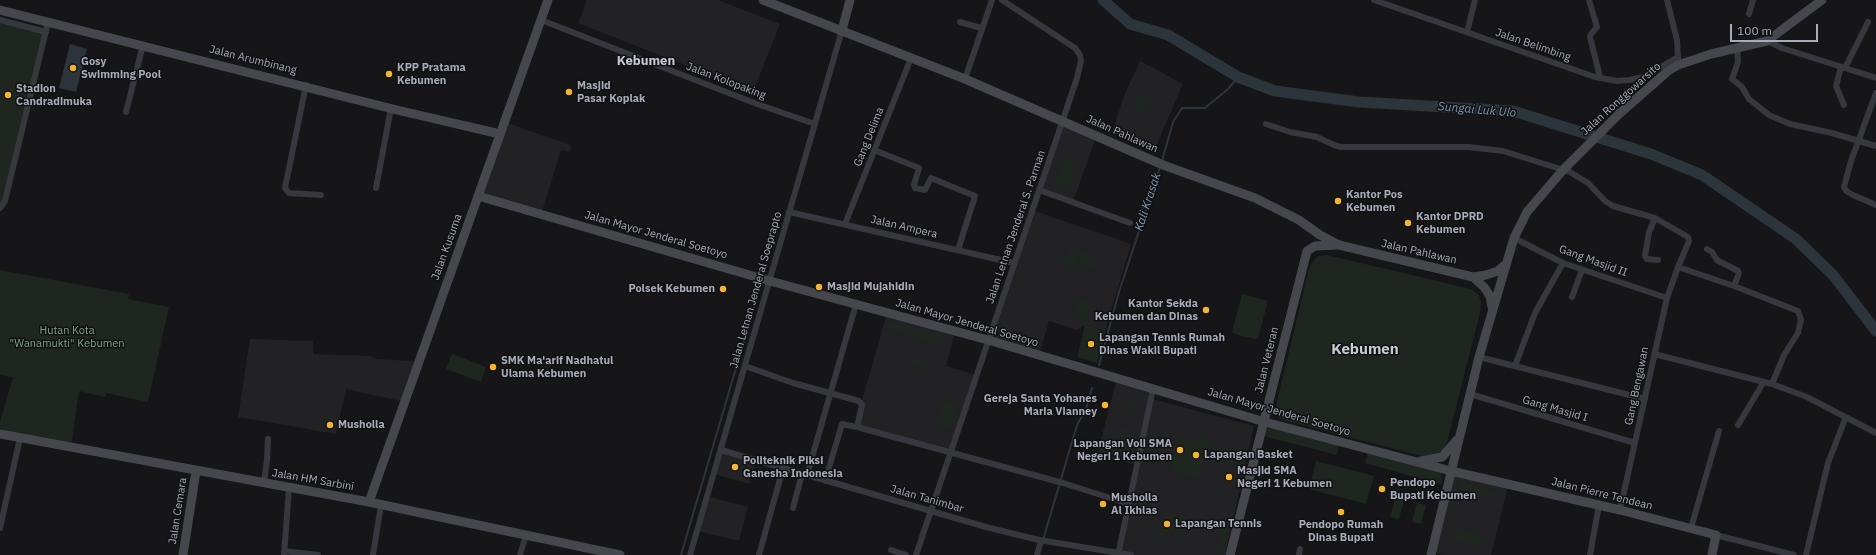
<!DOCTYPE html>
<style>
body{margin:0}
#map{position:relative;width:1876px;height:555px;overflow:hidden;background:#161618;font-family:"IBM Plex Sans",sans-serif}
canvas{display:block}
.scale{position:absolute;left:1730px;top:24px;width:88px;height:18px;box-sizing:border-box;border:2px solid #a7acb8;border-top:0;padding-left:5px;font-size:12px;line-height:14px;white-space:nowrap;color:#a7acb8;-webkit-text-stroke:3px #111113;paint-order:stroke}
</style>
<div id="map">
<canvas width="1876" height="555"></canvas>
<div class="scale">100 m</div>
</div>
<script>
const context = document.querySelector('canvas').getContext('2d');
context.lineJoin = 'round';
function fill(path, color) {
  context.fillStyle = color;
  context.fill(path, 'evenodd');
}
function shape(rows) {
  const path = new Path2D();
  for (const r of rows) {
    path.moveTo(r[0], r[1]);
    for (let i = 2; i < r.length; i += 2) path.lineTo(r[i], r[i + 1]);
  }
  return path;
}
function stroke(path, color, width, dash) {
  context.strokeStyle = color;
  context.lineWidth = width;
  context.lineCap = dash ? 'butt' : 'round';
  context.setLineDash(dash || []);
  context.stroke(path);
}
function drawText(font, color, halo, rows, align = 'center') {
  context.font = font + ' "IBM Plex Sans",sans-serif';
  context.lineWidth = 3;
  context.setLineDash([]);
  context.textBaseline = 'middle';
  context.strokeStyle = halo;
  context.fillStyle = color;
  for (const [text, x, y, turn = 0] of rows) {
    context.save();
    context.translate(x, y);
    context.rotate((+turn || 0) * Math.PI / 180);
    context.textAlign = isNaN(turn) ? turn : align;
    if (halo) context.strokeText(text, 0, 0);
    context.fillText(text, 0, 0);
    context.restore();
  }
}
const built = shape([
 [587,0,718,0,780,24,753,92,578,23],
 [1140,61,1183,84,1154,151,1112,133,1124,96],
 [507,123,571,145,570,152,561,150,541,215,481,198],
 [1061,126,1095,140,1073,202,1039,190],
 [1032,210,1131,244,1105,331,1085,325,1077,330,1049,321,1039,355,988,340],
 [887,313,955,332,946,366,976,375,950,454,855,425],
 [250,339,313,341,313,354,370,356,377,359,411,361,422,364,405,402,346,389,336,434,238,417],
 [1117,378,1153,389,1152,399,1254,426,1225,555,1131,555,1119,553,1137,465,1097,455],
 [721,450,756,460,749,484,714,474],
 [1452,472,1508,486,1491,555,1444,555,1432,552],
 [707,496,748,507,739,541,697,531]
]);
const green = shape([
 [0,18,49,30,0,209],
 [1140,92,1151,97,1144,114,1133,109],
 [1064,159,1076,164,1068,189,1055,184],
 [1069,246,1080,248,1075,266,1064,263],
 [1082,250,1090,252,1085,269,1078,267],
 [1091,252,1099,254,1095,270,1087,268],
 [1327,255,1471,289,1479,295,1481,303,1480,313,1447,442,1443,450,1438,454,1422,456,1283,420,1278,417,1276,405,1309,269,1313,261,1318,256],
 [0,270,129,294,128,299,169,307,148,402,106,393,105,397,79,391,71,447,0,429,0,422,13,377,0,375],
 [1242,294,1268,301,1258,338,1254,339,1235,334,1232,332],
 [1078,298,1090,301,1086,319,1074,316],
 [890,321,947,336,944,346,887,329],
 [1085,325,1105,331,1097,363,1077,357],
 [452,354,486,367,481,382,446,369],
 [914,356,918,359,921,359,933,366,929,370,915,366,913,364,909,364,907,360],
 [1126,399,1136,402,1134,412,1124,409],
 [944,401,958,405,951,429,936,425],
 [1262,424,1340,442,1337,455,1259,435],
 [1118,428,1133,431,1128,452,1114,448],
 [1178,437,1191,440,1192,438,1208,442,1200,479,1170,471],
 [1369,449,1440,468,1442,485,1365,463],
 [1316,461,1374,476,1366,504,1309,489],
 [1460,481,1496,492,1494,500,1458,490],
 [1395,498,1404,500,1399,519,1390,517],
 [1417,503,1426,505,1421,524,1412,522],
 [1165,512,1175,515,1169,537,1158,534],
 [1180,516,1190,519,1184,540,1174,537],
 [1225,522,1230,525,1223,553,1217,552],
 [1455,528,1484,537,1481,548,1452,539]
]);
const water = shape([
 [70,44,87,49,76,92,59,88]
]);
const stream = shape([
 [1162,161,1173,122,1182,108,1205,108,1228,89,1238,77],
 [1099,365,1119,292,1160,167],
 [1043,540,1077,425,1086,409,1092,388],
 [681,555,761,283]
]);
const river = shape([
 [1103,0,1130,24,1168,35,1238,77,1275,91,1359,102,1513,111,1651,154,1702,175,1796,239,1833,275,1876,331]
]);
const street = shape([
 [1374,0,1595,77,1617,81,1629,80,1643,77,1678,57,1678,65],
 [1589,0,1597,27,1591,34,1590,37,1600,77],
 [1667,0,1677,40,1678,57],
 [1749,14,1753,0],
 [0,20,46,32],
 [541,20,757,104,815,124],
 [960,22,981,28],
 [1467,32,1475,0],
 [1767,41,1782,48,1876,78],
 [1737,48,1738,62,1732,79,1742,87,1749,99,1769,115,1790,124,1832,133,1876,146],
 [1841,67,1836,86,1844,105],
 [1845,68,1868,22],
 [965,79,992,0],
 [306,85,285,188,289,193,321,195],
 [1876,93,1851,161,1844,187,1846,191,1853,195,1876,205],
 [126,112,143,45],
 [1266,124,1290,132,1317,137,1334,145,1341,147,1468,147,1503,151,1570,172,1588,183,1605,201,1613,206,1655,218,1688,237,1689,241,1678,267],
 [874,150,919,168,914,185,915,188,925,190,931,178,975,196,958,250],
 [376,188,391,108],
 [1039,190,1130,223],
 [0,208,5,201,48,22],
 [789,212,1014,263],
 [1655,218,1649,232,1645,256,1647,259,1658,260],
 [845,224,911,58],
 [1514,238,1563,263,1667,298],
 [1707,249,1712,252,1717,260,1738,271,1739,273,1734,286],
 [1572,297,1582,270],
 [1654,354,1772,384,1807,397,1876,433],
 [1479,357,1645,399],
 [745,366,793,383,859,401,862,405,857,427,1063,483,1129,504],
 [1515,366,1535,313,1563,263],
 [1470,394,1635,443],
 [1738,425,1763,383],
 [721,450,986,527,1039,540,1131,555],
 [807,475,856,304],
 [825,481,842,424,857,427],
 [264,483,267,460,268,439],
 [793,508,802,474],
 [1620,510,1667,298,1678,267,1734,286,1798,311,1801,320,1798,333,1784,355,1772,384],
 [0,528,20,438],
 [1691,528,1719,431],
 [1716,535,1794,555],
 [891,550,906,555],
 [284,551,318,555],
 [284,555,289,488],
 [373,555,381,505],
 [520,555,526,535],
 [690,555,842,30],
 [759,555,783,468],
 [916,555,1077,78,1081,61,1080,55,1075,48,1002,0],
 [1037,555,1041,541],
 [1118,555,1153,389],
 [1299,555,1300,549],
 [1590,555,1599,505],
 [1806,555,1828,463,1846,417]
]);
const secondary = shape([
 [763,0,965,79,1163,165,1255,198,1299,220,1320,235,1339,245,1473,277,1486,275,1498,271,1506,264],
 [0,10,397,110,500,134],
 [842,30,850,0],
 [1619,114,1668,71,1678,65,1711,54,1767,41,1822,0],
 [478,196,770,281,988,340,1265,422,1451,471,1620,510,1716,535,1712,555],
 [1473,277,1484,287,1490,296,1492,307],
 [0,434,369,502,620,555],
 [1421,461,1442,457,1457,440],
 [369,502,548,0],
 [183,555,196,471],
 [1230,555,1307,251,1315,246,1336,245],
 [1431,555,1479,357,1514,238,1527,212,1562,171]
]);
const secondaryBridge = shape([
 [1562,171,1619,114]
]);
const markers = [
 [73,68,4,"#f4b331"],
 [389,74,4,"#f4b331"],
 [569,92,4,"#f4b331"],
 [8,95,4,"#f4b331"],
 [1338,201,4,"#f4b331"],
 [1408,223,4,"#f4b331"],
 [819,287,4,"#f4b331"],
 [723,289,4,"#f4b331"],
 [1206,310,4,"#f4b331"],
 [1091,344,4,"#f4b331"],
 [493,367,4,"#f4b331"],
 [1105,405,4,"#f4b331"],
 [330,425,4,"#f4b331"],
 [1180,450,4,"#f4b331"],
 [1196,455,4,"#f4b331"],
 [735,467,4,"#f4b331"],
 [1229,477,4,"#f4b331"],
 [1382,489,4,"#f4b331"],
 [1103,504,4,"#f4b331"],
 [1341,512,4,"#f4b331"],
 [1167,524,4,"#f4b331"]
];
const streetNames = [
 ["Jalan Belimbing",1533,45,19],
 ["Jalan Arumbinang",253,60,14],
 ["Jalan Kolopaking",726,81,21],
 ["Jalan Ronggowarsito",1621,99,-42],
 ["Jalan Pahlawan",1122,134,24],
 ["Gang Delima",869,137,-68],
 ["Jalan Ampera",904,227,13],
 ["Jalan Letnan Jenderal S. Parman",1016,227,-71],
 ["Jalan Mayor Jenderal Soetoyo",656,235,16],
 ["Jalan Kusuma",447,247,-70],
 ["Jalan Pahlawan",1419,252,13],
 ["Gang Masjid II",1593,261,20],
 ["Jalan Letnan Jenderal Soeprapto",756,290,-74],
 ["Jalan Mayor Jenderal Soetoyo",967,323,16],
 ["Jalan Veteran",1267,360,-76],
 ["Gang Bengawan",1637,386,-78],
 ["Gang Masjid I",1555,409,16],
 ["Jalan Mayor Jenderal Soetoyo",1279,412,16],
 ["Jalan HM Sarbini",313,480,10],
 ["Jalan Pierre Tendean",1602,494,14],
 ["Jalan Tanimbar",927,499,16],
 ["Jalan Cemara",178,511,-81]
];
const poiNames = [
 ["Gosy",81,62],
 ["Swimming Pool",81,75],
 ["KPP Pratama",397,68],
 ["Kebumen",397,81],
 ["Masjid",577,86],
 ["Pasar Koplak",577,99],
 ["Stadion",16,89],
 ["Candradimuka",16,102],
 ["Kantor Pos",1346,195],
 ["Kebumen",1346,208],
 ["Kantor DPRD",1416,217],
 ["Kebumen",1416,230],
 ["Masjid Mujahidin",827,287],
 ["Polsek Kebumen",715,289,"right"],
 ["Kantor Sekda",1198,304,"right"],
 ["Kebumen dan Dinas",1198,317,"right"],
 ["Lapangan Tennis Rumah",1099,338],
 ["Dinas Wakil Bupati",1099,351],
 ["SMK Ma'arif Nadhatul",501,361],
 ["Ulama Kebumen",501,374],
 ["Gereja Santa Yohanes",1097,399,"right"],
 ["Maria Vianney",1097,412,"right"],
 ["Musholla",338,425],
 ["Lapangan Voli SMA",1172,444,"right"],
 ["Negeri 1 Kebumen",1172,457,"right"],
 ["Lapangan Basket",1204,455],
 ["Politeknik Piksi",743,461],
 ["Ganesha Indonesia",743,474],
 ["Masjid SMA",1237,471],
 ["Negeri 1 Kebumen",1237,484],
 ["Pendopo",1390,483],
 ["Bupati Kebumen",1390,496],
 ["Musholla",1111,498],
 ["Al Ikhlas",1111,511],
 ["Lapangan Tennis",1175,524],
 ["Pendopo Rumah",1341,525,"center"],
 ["Dinas Bupati",1341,538,"center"]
];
const parkNames = [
 ["Hutan Kota",67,331],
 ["\"Wanamukti\" Kebumen",67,344]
];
const waterNames = [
 ["Sungai Luk Ulo",1477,110,5],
 ["Kali Krasak",1148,202,-72]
];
const quarterNames = [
 ["Kebumen",646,61]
];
const districtNames = [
 ["Kebumen",1365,350]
];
fill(built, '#222225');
fill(green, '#1e261f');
fill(water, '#2c343c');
stroke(stream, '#2c343c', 2);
stroke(river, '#2c343c', 11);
stroke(street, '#37383d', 6);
stroke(secondary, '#45474d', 9);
stroke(secondaryBridge, '#45474d', 9);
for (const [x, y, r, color] of markers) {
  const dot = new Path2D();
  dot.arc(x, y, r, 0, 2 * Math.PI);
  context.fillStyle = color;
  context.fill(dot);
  stroke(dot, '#111113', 1.5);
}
drawText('11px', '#a7acb8', '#111113', streetNames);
drawText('bold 11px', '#a7acb8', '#111113', poiNames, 'left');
drawText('11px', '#7ea381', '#111113', parkNames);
drawText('italic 12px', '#7e9ab3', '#111113', waterNames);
drawText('bold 13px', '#c8cbd4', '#111113', quarterNames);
drawText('bold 15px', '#c8cbd4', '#111113', districtNames);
</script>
